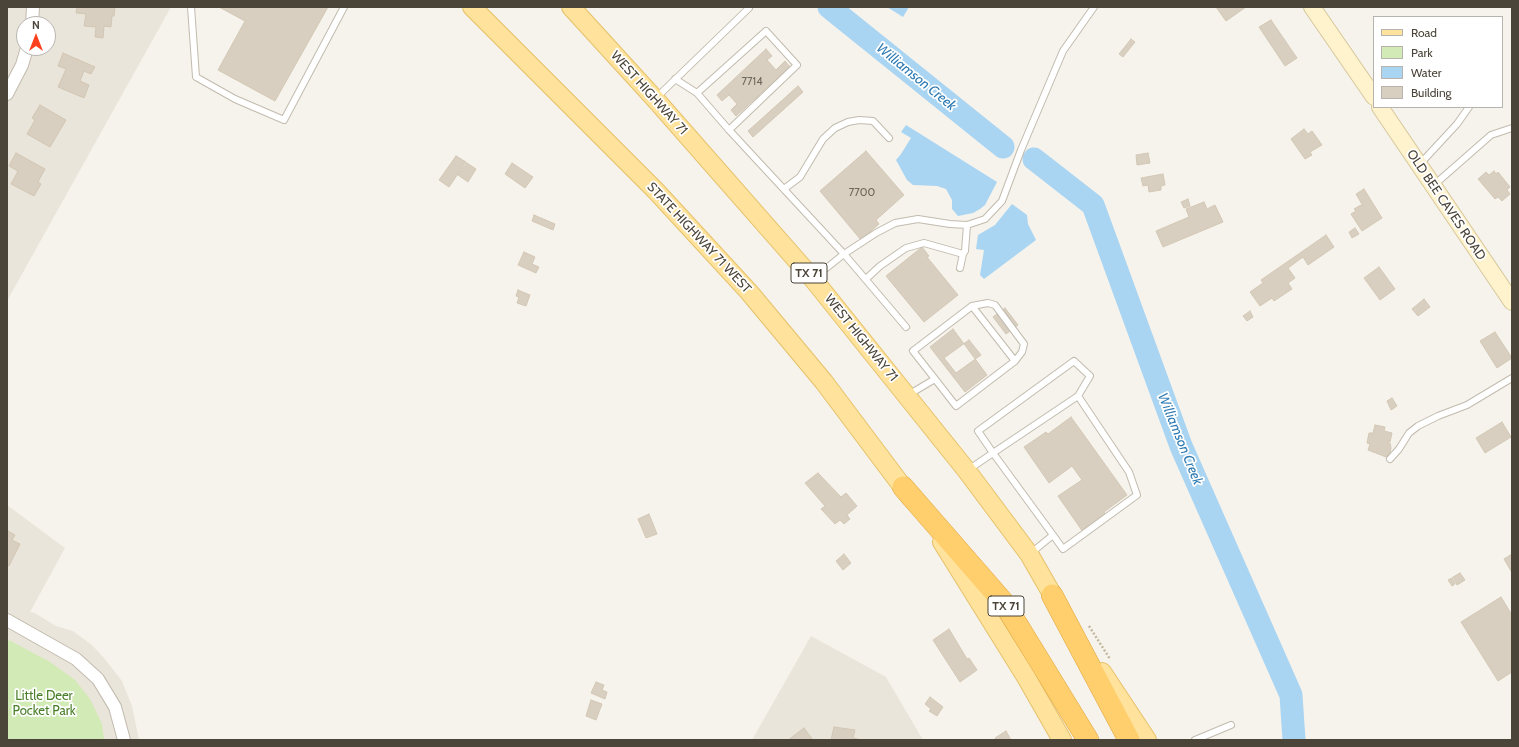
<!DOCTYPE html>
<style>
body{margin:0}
#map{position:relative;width:1519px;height:747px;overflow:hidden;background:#f6f3ec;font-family:Cabin,sans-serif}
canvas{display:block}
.frame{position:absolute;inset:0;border:8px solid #4b4439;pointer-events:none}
.legend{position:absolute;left:1373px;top:16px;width:130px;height:92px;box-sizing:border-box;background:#fff;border:1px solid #b7b4b0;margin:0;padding:5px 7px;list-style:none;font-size:12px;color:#4b4439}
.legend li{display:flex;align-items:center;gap:8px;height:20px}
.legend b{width:20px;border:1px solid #b7b4b0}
.north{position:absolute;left:16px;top:16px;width:40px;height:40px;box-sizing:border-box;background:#fff;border:1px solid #b7b4b0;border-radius:50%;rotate:0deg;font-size:11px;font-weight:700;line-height:16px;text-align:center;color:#4b4439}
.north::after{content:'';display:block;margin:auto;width:14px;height:18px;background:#fc3f1d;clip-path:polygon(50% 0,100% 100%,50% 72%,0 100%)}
</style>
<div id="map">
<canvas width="1519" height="747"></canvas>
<div class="frame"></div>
<ul class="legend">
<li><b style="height:5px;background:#ffe39c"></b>Road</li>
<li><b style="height:11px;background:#d2eab5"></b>Park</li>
<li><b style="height:11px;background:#a9d4f2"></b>Water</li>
<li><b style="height:11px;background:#d8cfc1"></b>Building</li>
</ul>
<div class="north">N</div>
</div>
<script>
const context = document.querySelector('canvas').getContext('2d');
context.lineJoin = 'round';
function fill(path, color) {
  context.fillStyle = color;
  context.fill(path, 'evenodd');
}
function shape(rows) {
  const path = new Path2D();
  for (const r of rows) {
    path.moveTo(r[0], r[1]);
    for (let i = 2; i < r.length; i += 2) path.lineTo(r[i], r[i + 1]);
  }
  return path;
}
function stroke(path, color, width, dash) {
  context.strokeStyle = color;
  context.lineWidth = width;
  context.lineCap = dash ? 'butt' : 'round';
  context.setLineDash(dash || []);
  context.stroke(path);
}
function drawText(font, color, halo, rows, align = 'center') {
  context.font = font + ' Cabin,sans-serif';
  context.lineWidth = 3.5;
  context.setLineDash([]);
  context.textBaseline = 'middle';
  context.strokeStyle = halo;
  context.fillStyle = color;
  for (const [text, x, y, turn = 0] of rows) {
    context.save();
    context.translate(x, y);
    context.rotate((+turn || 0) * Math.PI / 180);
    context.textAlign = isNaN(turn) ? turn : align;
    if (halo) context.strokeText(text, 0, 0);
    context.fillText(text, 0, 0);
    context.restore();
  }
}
const residential = shape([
 [7,7,171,7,7,301],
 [24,24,48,24,48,48,24,48],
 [7,505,65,548,30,612,35,613,56,626,73,631,92,645,104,658,122,681,132,706,139,740,7,740],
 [811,636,886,677,923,740,752,740]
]);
const green = shape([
 [9,640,50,662,75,680,90,699,102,724,104,740,7,740,7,644]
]);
const water = shape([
 [887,7,909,7,903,17],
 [906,125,997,182,985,205,980,209,973,213,958,216,952,209,952,200,946,189,937,186,913,185,907,180,896,160,901,154,911,138,901,132],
 [1012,204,1027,215,1028,224,1036,240,984,279,980,275,984,250,976,249,978,235,995,225]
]);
const river = shape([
 [829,7,1003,147],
 [1034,159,1093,205,1181,446,1291,695,1294,740]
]);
const building = shape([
 [77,7,115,7,114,16,112,16,111,27,104,26,103,38,95,37,96,27,84,26,86,14,76,13,77,7],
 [219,7,328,7,275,101,218,70,245,21,219,7],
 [1216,7,1246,7,1226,21,1216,7],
 [1271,20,1297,58,1285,66,1259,27,1271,20],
 [1131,39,1135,42,1123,57,1119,54,1131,39],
 [766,49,772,56,767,60,776,70,785,61,790,67,736,116,731,110,737,104,729,95,722,101,717,95,766,49],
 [63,53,95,67,91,74,84,71,80,81,89,85,84,98,58,87,66,69,58,66,63,53],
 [798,86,803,92,753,137,748,131,798,86],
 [40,105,66,120,50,147,27,134,35,120,32,118,40,105],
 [1304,129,1308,134,1312,131,1322,145,1310,152,1312,155,1305,159,1291,139,1304,129],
 [866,151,904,195,876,220,879,224,861,240,820,191,866,151],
 [16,153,45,169,38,182,41,184,34,196,11,184,18,171,9,166,16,153],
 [1148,153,1150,163,1137,165,1136,155,1148,153],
 [456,156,466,162,449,187,439,180,456,156],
 [467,163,476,169,468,182,458,175,467,163],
 [512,163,533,177,525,188,505,174,512,163],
 [1494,171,1496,174,1498,172,1510,187,1507,190,1510,194,1502,201,1498,197,1495,199,1478,179,1486,172,1489,175,1494,171],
 [1163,174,1165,185,1161,186,1161,190,1149,192,1148,185,1143,186,1141,178,1163,174],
 [1364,189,1382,218,1362,231,1351,214,1356,211,1354,209,1361,205,1362,206,1363,206,1356,194,1364,189],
 [1188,199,1190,206,1184,208,1181,202,1188,199],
 [1204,202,1207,209,1215,205,1223,222,1163,247,1156,231,1189,217,1186,209,1204,202],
 [534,215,555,224,553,230,532,221,534,215],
 [1355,228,1359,234,1352,238,1349,232,1355,228],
 [1326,235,1334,247,1308,265,1303,257,1288,268,1295,278,1288,283,1292,289,1274,301,1272,298,1260,306,1250,292,1263,283,1261,280,1326,235],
 [922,247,929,256,927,257,958,295,924,322,886,276,922,247],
 [524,252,535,257,532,264,539,267,536,273,518,265,524,252],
 [1379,267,1395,289,1380,300,1364,278,1379,267],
 [518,290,530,295,526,306,517,303,519,297,516,296,518,290],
 [1424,299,1430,307,1418,316,1412,309,1424,299],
 [1005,308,1018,325,1006,334,993,317,1005,308],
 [1250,311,1253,317,1247,321,1243,316,1250,311],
 [953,329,987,375,965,392,930,347,953,329],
 [1495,332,1512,358,1497,368,1480,341,1495,332],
 [969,340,981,355,956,373,944,358,969,340],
 [1392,398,1397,406,1391,410,1387,401,1392,398],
 [1071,417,1127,495,1104,512,1106,516,1083,532,1058,496,1082,480,1072,466,1049,483,1024,447,1046,432,1048,434,1071,417],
 [1502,422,1511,437,1485,453,1476,438,1502,422],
 [1375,425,1385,427,1384,431,1392,433,1390,442,1388,441,1388,443,1390,443,1391,448,1390,453,1386,457,1368,450,1370,444,1367,443,1369,433,1373,433,1375,425],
 [818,473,841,497,846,493,857,506,847,515,850,519,844,524,840,520,835,524,821,509,825,506,805,483,818,473],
 [649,514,657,534,646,538,638,519,649,514],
 [8,531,15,535,12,540,20,544,9,566,7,565,7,533,8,531],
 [844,554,851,563,843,570,836,561,844,554],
 [1512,554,1512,571,1511,571,1504,559,1512,554],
 [1460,573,1465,580,1457,585,1453,577,1460,573],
 [1452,578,1455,584,1452,586,1448,580,1452,578],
 [1501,597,1512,615,1512,672,1498,681,1461,622,1501,597],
 [949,629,967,659,969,658,977,670,960,682,933,640,949,629],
 [596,682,604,685,602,690,607,692,605,699,591,693,596,682],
 [930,697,943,707,937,716,929,711,931,709,925,704,930,697],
 [591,700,602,704,596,720,586,716,591,700],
 [834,727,855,730,853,738,862,740,831,740,834,727],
 [804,728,813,740,788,740,804,728],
 [1006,731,1011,740,996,740,995,738,1006,731]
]);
const path = shape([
 [1089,626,1110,659]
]);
const lane = shape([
 [191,7,196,77,235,99,284,120,344,7],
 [675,79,697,93,729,130,844,254,906,327],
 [697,93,766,31,797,65,729,130],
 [656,98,749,8],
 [1420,164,1457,124,1469,107],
 [1434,185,1491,135,1512,128],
 [784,189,800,177,823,139,835,128,848,122,859,120,873,121,889,138],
 [960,268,963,254],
 [814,278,844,254,876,233,895,223,918,219,950,224,967,225,985,219,1002,201,1021,150,1063,51,1094,7],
 [866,279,880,266,906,248,924,243,963,254,965,251,967,225],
 [972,306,988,303,995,305,1024,344,1022,352,1015,361],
 [908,395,935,379,913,351,972,306,1015,361,956,406,935,379],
 [1390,459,1399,449,1409,433,1418,426,1438,416,1467,405,1512,378],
 [968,470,993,453,1078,396,1090,376,1074,361,978,431,993,453,1053,535,1031,553],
 [1053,535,1063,549,1137,495,1129,472,1078,396],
 [1195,740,1231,725]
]);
const street = shape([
 [32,24,33,7],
 [7,94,22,65,27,48],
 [7,620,76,659,98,679,115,707,124,740]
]);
const secondary = shape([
 [1312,7,1374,97],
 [1380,107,1512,302]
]);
const primary = shape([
 [472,7,656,191,749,292,824,382,911,498],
 [571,7,655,99,813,279,967,471,1029,554,1060,608],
 [942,542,1026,677,1062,740],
 [1102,672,1147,740]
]);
const highway = shape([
 [903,487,1004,603,1088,740],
 [1052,595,1129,740]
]);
const numberNames = [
 ["7714",752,82],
 ["7700",862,193]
];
const shields = [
 [809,273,36],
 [1006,606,36]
];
const shieldNames = [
 ["TX 71",809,273],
 ["TX 71",1006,606]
];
const streetNames = [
 ["WEST HIGHWAY 71",649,93,48],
 ["OLD BEE CAVES ROAD",1446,205,56],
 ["STATE HIGHWAY 71 WEST",699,238,47],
 ["WEST HIGHWAY 71",861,338,51]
];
const parkNames = [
 ["Little Deer",44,696],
 ["Pocket Park",44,711]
];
const waterNames = [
 ["Williamson Creek",916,77,39],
 ["Williamson Creek",1180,439,68]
];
fill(residential, '#eae5da');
fill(green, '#d2eab5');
fill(water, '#a9d4f2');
stroke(river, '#a9d4f2', 23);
fill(building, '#d8cfc1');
stroke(building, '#d3c7b4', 1);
stroke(lane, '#c2bbae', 8);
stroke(street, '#c2bbae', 14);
stroke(secondary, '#d6c79b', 18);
stroke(primary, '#e6c16a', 20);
stroke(highway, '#e0a43c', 22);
stroke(path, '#c4b79f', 2.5, [2, 2]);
stroke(lane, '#fff', 6);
stroke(street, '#fff', 12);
stroke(secondary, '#fff3cd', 16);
stroke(primary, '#ffe39c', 18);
stroke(highway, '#ffcf6e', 21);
drawText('11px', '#6e675b', null, numberNames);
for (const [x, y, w] of shields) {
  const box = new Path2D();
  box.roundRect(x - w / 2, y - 10, w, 20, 3);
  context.fillStyle = '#fff';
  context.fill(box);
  stroke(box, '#4b4439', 1);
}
drawText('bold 12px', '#4b4439', null, shieldNames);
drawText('13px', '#4b4439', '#fff', streetNames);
drawText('13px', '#4a7f2a', '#fff', parkNames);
drawText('italic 14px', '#2e7ab2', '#fff', waterNames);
</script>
